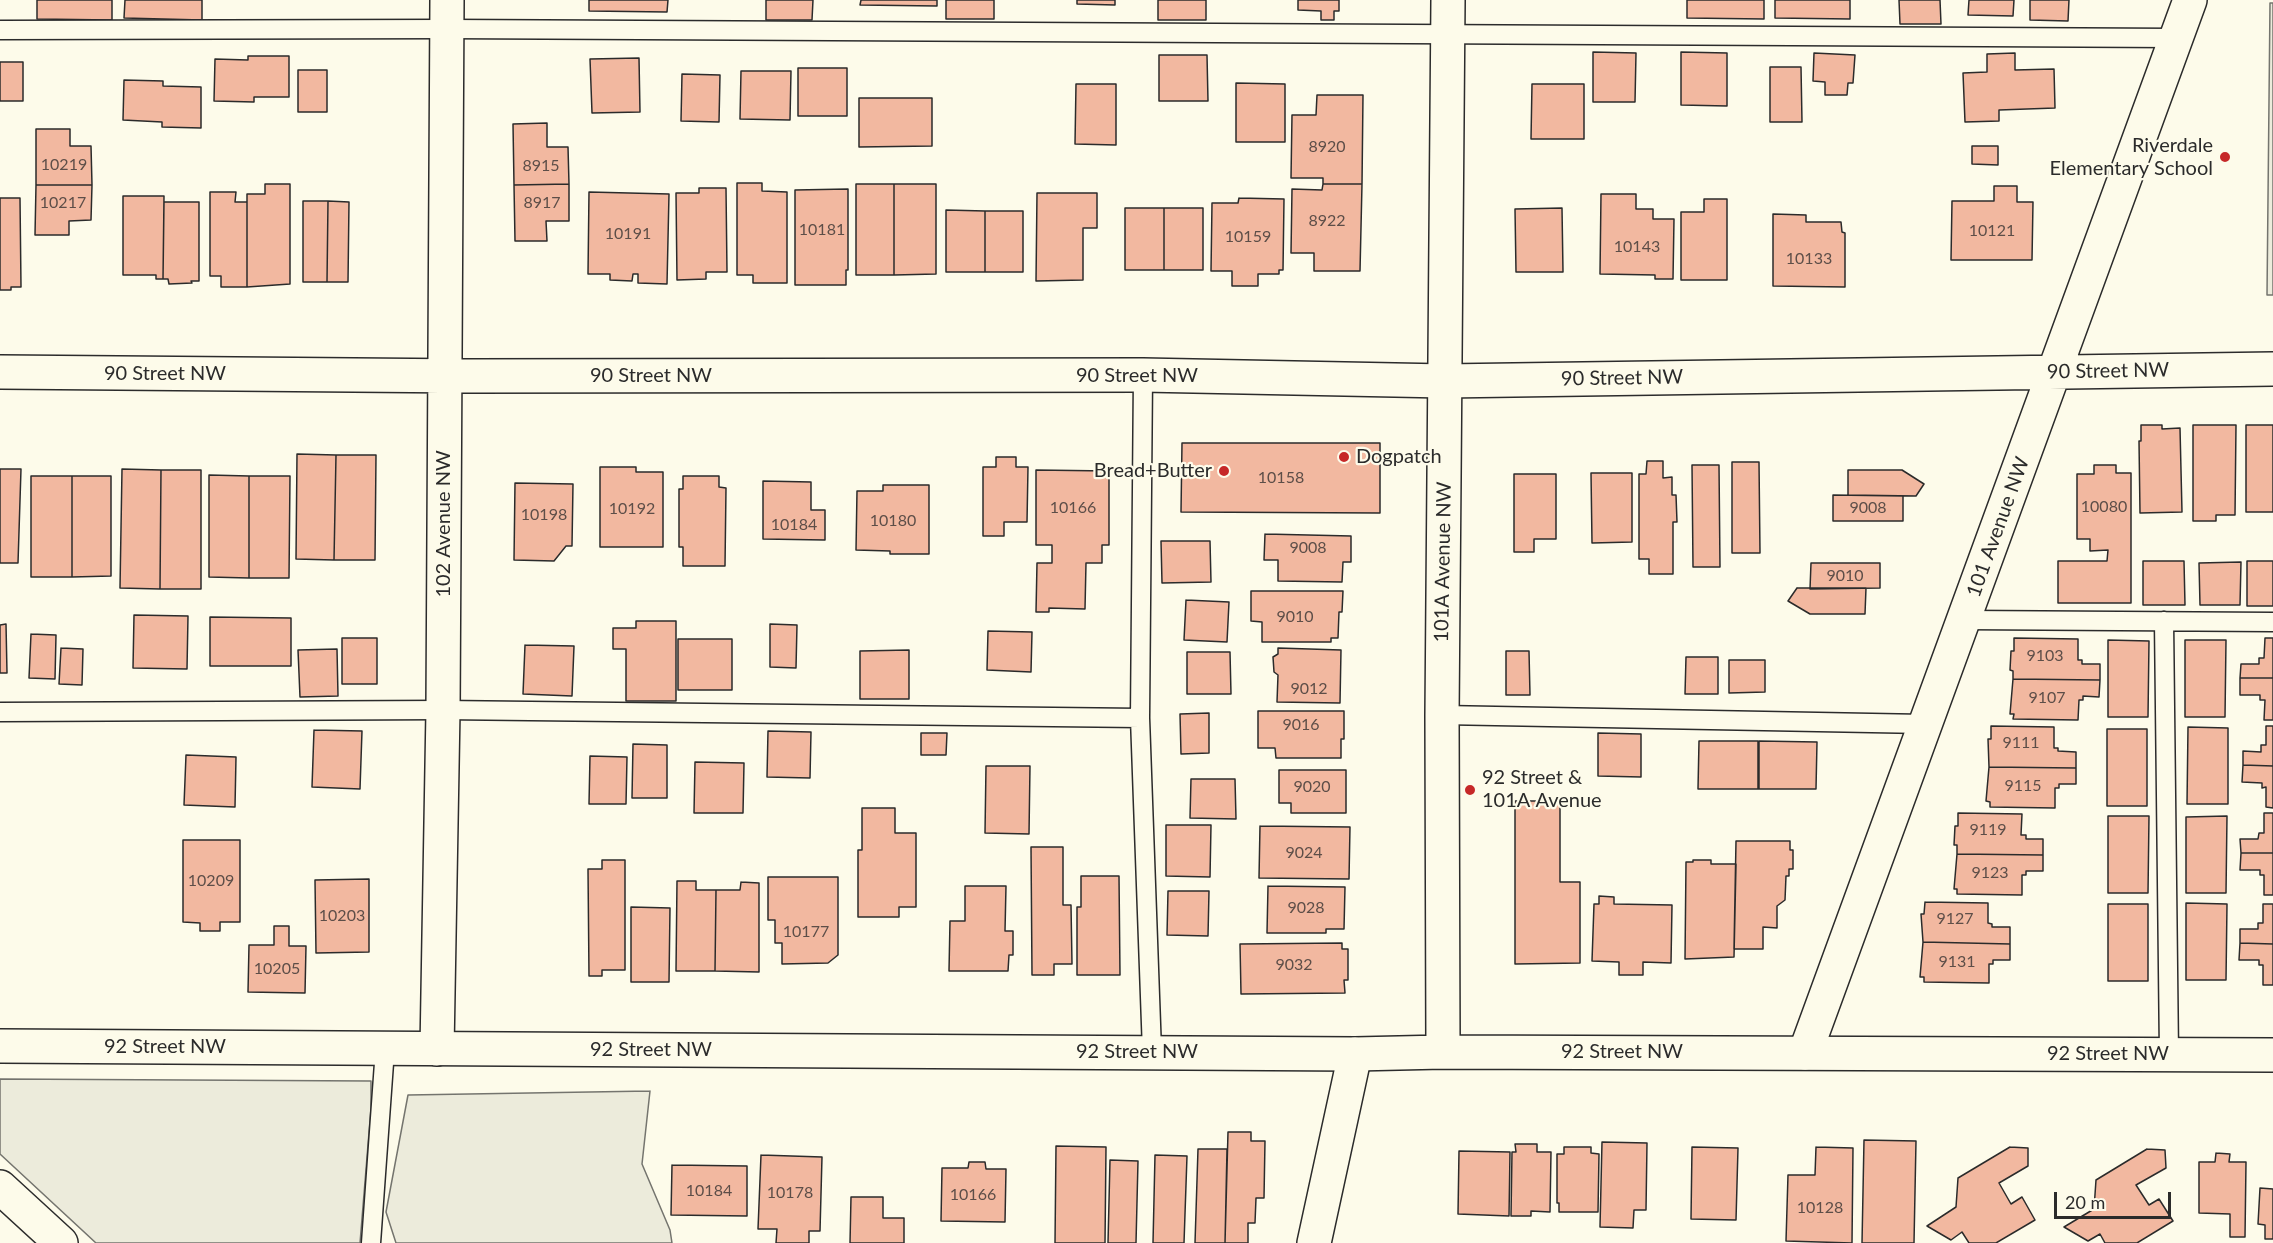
<!DOCTYPE html>
<style>
body{margin:0}
#map{position:relative;width:2273px;height:1243px;overflow:hidden;background:#fdfbea;font-family:Lato,sans-serif}
canvas{display:block}
.scale{position:absolute;left:2054px;top:1192px;width:117px;height:27px;box-sizing:border-box;border:3px solid #2b2b2b;border-top:0;padding-left:8px;font-size:18px;line-height:21px;white-space:nowrap;color:#2b2b2b;-webkit-text-stroke:4px #fdfbea;paint-order:stroke}
</style>
<div id="map">
<canvas width="2273" height="1243"></canvas>
<div class="scale">20 m</div>
</div>
<script>
const context = document.querySelector('canvas').getContext('2d');
context.lineJoin = 'round';
function fill(path, color) {
  context.fillStyle = color;
  context.fill(path, 'evenodd');
}
function shape(rows) {
  const path = new Path2D();
  for (const r of rows) {
    path.moveTo(r[0], r[1]);
    for (let i = 2; i < r.length; i += 2) path.lineTo(r[i], r[i + 1]);
  }
  return path;
}
function stroke(path, color, width, dash) {
  context.strokeStyle = color;
  context.lineWidth = width;
  context.lineCap = dash ? 'butt' : 'round';
  context.setLineDash(dash || []);
  context.stroke(path);
}
function drawText(font, color, halo, rows, align = 'center') {
  context.font = font + ' Lato,sans-serif';
  context.lineWidth = 4.5;
  context.setLineDash([]);
  context.textBaseline = 'middle';
  context.strokeStyle = halo;
  context.fillStyle = color;
  for (const [text, x, y, turn = 0] of rows) {
    context.save();
    context.translate(x, y);
    context.rotate((+turn || 0) * Math.PI / 180);
    context.textAlign = isNaN(turn) ? turn : align;
    if (halo) context.strokeText(text, 0, 0);
    context.fillText(text, 0, 0);
    context.restore();
  }
}
const green = shape([
 [2270,3,2273,3,2273,295,2267,295,2270,3],
 [0,1079,371,1081,371,1108,360,1243,96,1243,0,1154,0,1079],
 [650,1091,642,1164,670,1230,672,1243,396,1243,386,1212,408,1095,650,1091]
]);
const building = shape([
 [37,0,112,0,112,20,37,19,37,0],
 [125,0,202,0,202,20,124,18,125,0],
 [589,0,668,0,667,12,589,11,589,0],
 [766,0,813,0,812,20,766,20,766,0],
 [861,0,937,0,937,6,860,5,861,0],
 [946,0,994,0,994,19,946,19,946,0],
 [1077,0,1115,0,1115,5,1077,4,1077,0],
 [1158,0,1206,0,1206,20,1158,20,1158,0],
 [1298,0,1339,0,1339,11,1334,11,1334,20,1321,20,1321,11,1298,10,1298,0],
 [1687,0,1764,0,1764,19,1687,18,1687,0],
 [1775,0,1850,0,1850,19,1775,18,1775,0],
 [1899,0,1940,0,1941,24,1900,24,1899,0],
 [1969,0,2014,0,2013,16,1968,15,1969,0],
 [2030,0,2069,0,2068,21,2030,20,2030,0],
 [1593,52,1636,53,1635,102,1593,102,1593,52],
 [1681,52,1727,53,1727,106,1681,105,1681,52],
 [1814,53,1855,55,1853,83,1848,83,1847,95,1825,95,1825,82,1813,81,1814,53],
 [2015,53,2015,70,2054,69,2055,108,1999,110,1999,121,1965,122,1963,73,1987,72,1987,54,2015,53],
 [1159,55,1207,55,1208,101,1159,101,1159,55],
 [248,56,289,56,289,97,254,97,254,102,214,101,215,59,248,60,248,56],
 [639,58,640,112,592,113,590,59,639,58],
 [0,62,23,62,23,101,0,101,0,62],
 [1770,67,1801,67,1802,122,1770,122,1770,67],
 [798,68,847,68,847,116,798,116,798,68],
 [298,70,327,70,327,112,298,112,298,70],
 [741,71,791,71,790,120,740,119,741,71],
 [682,74,720,75,719,122,681,121,682,74],
 [124,80,163,81,163,86,201,87,201,128,162,127,162,122,123,120,124,80],
 [1236,83,1285,84,1285,142,1236,142,1236,83],
 [1076,84,1116,84,1116,145,1075,144,1076,84],
 [1532,84,1584,84,1584,139,1531,139,1532,84],
 [1317,95,1363,95,1362,184,1323,184,1323,178,1291,178,1292,115,1316,115,1317,95],
 [859,98,932,98,932,146,859,147,859,98],
 [547,123,547,147,568,147,569,184,514,185,513,124,547,123],
 [36,129,70,129,70,146,91,146,92,185,36,185,36,129],
 [1972,146,1998,146,1998,165,1972,164,1972,146],
 [737,183,762,183,762,191,787,192,787,283,753,283,753,275,737,275,737,183],
 [265,184,290,184,290,284,247,287,247,194,265,194,265,184],
 [569,184,569,221,546,221,547,241,515,241,514,185,569,184],
 [856,184,894,184,894,275,856,275,856,184],
 [894,184,936,184,936,274,894,275,894,184],
 [1323,184,1362,184,1360,271,1314,271,1314,253,1291,253,1292,189,1322,190,1323,184],
 [36,185,92,185,91,220,69,221,69,235,35,235,36,185],
 [1994,186,2017,186,2017,202,2033,202,2032,260,1951,260,1952,201,1994,201,1994,186],
 [699,188,726,188,727,272,706,272,706,279,677,280,676,193,699,193,699,188],
 [848,189,848,270,846,270,846,285,795,285,795,190,848,189],
 [210,192,236,192,235,202,247,202,247,287,221,287,221,276,210,276,210,192],
 [589,192,669,194,667,284,638,283,638,274,633,274,632,281,610,280,610,274,588,274,589,192],
 [1037,193,1097,193,1097,228,1083,228,1083,280,1036,281,1037,193],
 [1601,194,1636,194,1636,209,1653,209,1653,219,1674,219,1673,279,1655,279,1655,275,1600,274,1601,194],
 [123,196,164,196,163,279,156,279,156,275,123,275,123,196],
 [0,198,20,198,21,287,11,287,11,290,0,290,0,198],
 [1239,198,1284,199,1283,270,1279,270,1279,274,1258,274,1258,286,1232,286,1232,271,1211,271,1212,203,1238,203,1239,198],
 [1704,199,1727,199,1727,280,1681,280,1681,212,1704,212,1704,199],
 [303,201,328,201,327,282,303,282,303,201],
 [328,201,349,202,348,282,327,282,328,201],
 [164,202,199,202,199,281,191,281,192,283,169,284,168,279,163,279,164,202],
 [1125,208,1164,208,1164,270,1125,270,1125,208],
 [1164,208,1203,208,1203,270,1164,270,1164,208],
 [1562,208,1563,272,1516,272,1515,209,1562,208],
 [946,210,985,211,985,272,946,272,946,210],
 [985,211,1023,211,1023,272,985,272,985,211],
 [1773,214,1806,215,1806,222,1841,222,1842,232,1845,233,1845,287,1773,286,1773,214],
 [2141,425,2162,425,2162,429,2180,428,2182,512,2140,513,2139,441,2141,441,2141,425],
 [2193,425,2236,425,2235,515,2216,515,2216,521,2193,521,2193,425],
 [2246,425,2273,425,2273,512,2246,512,2246,425],
 [1182,443,1380,443,1380,513,1181,512,1182,443],
 [297,454,336,455,334,560,296,559,297,454],
 [336,455,376,455,375,560,334,560,336,455],
 [996,457,1016,457,1016,467,1028,467,1027,522,1004,522,1004,536,983,536,983,467,996,467,996,457],
 [1647,461,1663,461,1663,478,1672,477,1672,495,1676,495,1677,522,1673,522,1673,574,1649,574,1649,559,1639,559,1639,474,1646,474,1647,461],
 [1732,462,1759,462,1760,553,1732,553,1732,462],
 [1692,465,1719,465,1720,567,1693,567,1692,465],
 [2094,465,2116,465,2116,473,2131,473,2131,603,2058,603,2058,561,2107,561,2108,550,2090,551,2090,539,2077,539,2077,474,2094,474,2094,465],
 [600,467,636,467,636,472,663,472,663,547,600,547,600,467],
 [0,469,21,469,18,563,0,563,0,469],
 [122,469,161,470,160,589,120,588,122,469],
 [161,470,201,470,201,589,160,589,161,470],
 [1036,470,1109,471,1109,545,1102,545,1102,563,1086,563,1085,609,1049,608,1049,612,1036,612,1037,563,1052,563,1052,545,1036,545,1036,470],
 [1848,470,1902,470,1924,484,1916,496,1848,495,1848,470],
 [1591,473,1632,473,1632,542,1592,543,1591,473],
 [1514,474,1556,474,1556,539,1534,539,1534,552,1514,552,1514,474],
 [209,475,249,476,249,578,209,577,209,475],
 [31,476,72,476,72,577,31,577,31,476],
 [72,476,111,476,111,576,72,577,72,476],
 [249,476,290,476,289,578,249,578,249,476],
 [683,476,719,476,719,487,726,488,725,566,683,566,683,547,679,547,679,489,683,489,683,476],
 [763,481,811,482,811,510,825,510,825,540,763,539,763,481],
 [515,483,573,484,572,546,566,546,554,561,514,560,515,483],
 [883,485,929,485,929,554,890,554,890,551,856,550,857,491,883,491,883,485],
 [1833,495,1903,496,1903,521,1833,521,1833,495],
 [1265,534,1351,536,1351,562,1343,562,1342,582,1278,581,1278,560,1264,560,1265,534],
 [1161,541,1210,541,1211,582,1162,583,1161,541],
 [2143,561,2184,561,2185,605,2143,605,2143,561],
 [2247,561,2273,561,2273,606,2247,606,2247,561],
 [2241,562,2240,605,2200,605,2199,563,2241,562],
 [1811,563,1880,563,1880,588,1810,589,1811,563],
 [1797,588,1866,588,1865,614,1810,614,1788,601,1797,588],
 [1251,591,1343,591,1342,612,1339,612,1338,638,1331,638,1331,642,1262,642,1262,622,1251,621,1251,591],
 [1186,600,1229,602,1227,642,1184,640,1186,600],
 [134,615,188,616,187,669,133,668,134,615],
 [210,617,291,618,291,666,210,666,210,617],
 [636,621,676,621,676,701,626,701,626,649,613,649,613,628,636,628,636,621],
 [6,624,7,673,0,673,0,625,6,624],
 [770,624,797,625,796,668,770,667,770,624],
 [988,631,1032,632,1031,672,987,670,988,631],
 [31,634,56,635,55,679,29,678,31,634],
 [342,638,377,638,377,684,342,684,342,638],
 [2014,638,2078,639,2078,660,2082,660,2082,664,2100,664,2100,680,2013,679,2013,671,2010,670,2011,651,2014,651,2014,638],
 [2265,638,2273,638,2273,678,2240,678,2241,664,2259,664,2259,658,2264,658,2265,638],
 [678,639,732,639,732,690,678,690,678,639],
 [2108,640,2149,641,2148,717,2108,717,2108,640],
 [2185,640,2226,640,2225,717,2185,717,2185,640],
 [525,645,574,646,572,696,523,694,525,645],
 [61,648,83,649,82,685,59,684,61,648],
 [1278,648,1341,650,1340,703,1277,702,1278,675,1274,672,1273,657,1278,654,1278,648],
 [337,649,338,696,300,697,298,650,337,649],
 [909,650,909,699,860,699,860,651,909,650],
 [1506,651,1529,651,1530,695,1506,695,1506,651],
 [1187,652,1230,652,1231,694,1187,694,1187,652],
 [1686,657,1718,657,1718,694,1685,694,1686,657],
 [1729,660,1765,660,1765,692,1729,693,1729,660],
 [2240,678,2273,678,2273,720,2264,720,2265,700,2260,700,2260,695,2240,695,2240,678],
 [2013,679,2100,680,2099,697,2083,696,2083,700,2079,700,2078,720,2013,719,2014,714,2010,714,2013,679],
 [1258,711,1344,711,1344,739,1341,739,1341,758,1276,758,1275,748,1258,748,1258,711],
 [1209,713,1209,753,1181,754,1180,714,1209,713],
 [1991,726,2054,727,2054,748,2058,748,2058,751,2076,752,2076,768,1989,767,1988,739,1991,739,1991,726],
 [2266,726,2273,726,2273,766,2243,765,2243,751,2261,752,2261,745,2266,745,2266,726],
 [2188,727,2228,728,2228,804,2187,804,2188,727],
 [2107,729,2147,729,2147,806,2107,806,2107,729],
 [314,730,362,731,360,789,312,787,314,730],
 [768,731,811,732,810,778,767,777,768,731],
 [921,733,947,733,946,755,921,755,921,733],
 [1598,733,1641,734,1641,777,1598,776,1598,733],
 [1699,741,1758,741,1758,789,1698,789,1699,741],
 [1759,741,1817,742,1816,789,1759,789,1759,741],
 [633,744,667,745,667,798,632,798,633,744],
 [186,755,236,757,235,807,184,805,186,755],
 [590,756,627,757,626,804,589,804,590,756],
 [695,762,744,763,743,813,694,813,695,762],
 [2243,765,2273,766,2273,808,2266,807,2266,787,2262,788,2262,783,2242,782,2243,765],
 [986,766,1030,766,1029,834,985,833,986,766],
 [1989,767,2076,768,2076,784,2059,784,2059,788,2055,788,2055,808,1990,807,1990,802,1986,801,1989,767],
 [1279,770,1346,770,1346,813,1291,813,1291,803,1279,803,1279,770],
 [1191,779,1235,779,1236,819,1190,818,1191,779],
 [1515,801,1560,801,1560,882,1580,882,1580,963,1515,964,1515,801],
 [862,808,895,808,895,833,916,833,916,907,899,907,899,917,858,917,858,850,862,850,862,808],
 [1958,813,2022,814,2021,835,2026,835,2026,839,2043,839,2043,855,1957,854,1957,845,1954,845,1955,826,1958,826,1958,813],
 [2264,813,2273,813,2273,853,2241,853,2240,839,2258,839,2259,833,2264,833,2264,813],
 [2108,816,2149,816,2148,893,2108,893,2108,816],
 [2227,816,2226,893,2186,893,2186,817,2227,816],
 [1166,825,1211,825,1210,877,1166,876,1166,825],
 [1260,826,1350,827,1349,879,1259,878,1260,826],
 [183,840,240,840,240,922,220,922,220,931,200,931,200,923,183,922,183,840],
 [1736,841,1790,841,1790,850,1793,850,1793,869,1789,869,1789,876,1786,876,1785,900,1777,906,1777,928,1763,927,1763,949,1734,949,1736,841],
 [1031,847,1063,847,1063,905,1071,905,1072,964,1054,964,1054,975,1032,975,1031,847],
 [2241,853,2273,853,2273,895,2264,895,2264,875,2260,875,2260,870,2240,870,2241,853],
 [1957,854,2043,855,2043,871,2026,871,2026,875,2022,875,2022,895,1957,894,1957,889,1954,889,1957,854],
 [602,860,625,860,625,970,602,970,602,976,589,976,588,869,602,869,602,860],
 [1693,860,1711,860,1711,864,1736,864,1734,957,1685,959,1686,862,1693,862,1693,860],
 [1081,876,1119,876,1120,975,1077,975,1077,907,1081,907,1081,876],
 [768,877,838,877,838,955,828,963,782,964,782,943,775,943,775,920,768,920,768,877],
 [369,879,369,952,316,953,315,880,369,879],
 [677,881,696,881,696,890,716,890,715,971,676,971,677,881],
 [741,882,759,883,759,972,715,971,716,890,740,890,741,882],
 [965,886,1006,886,1005,931,1013,931,1013,955,1009,955,1008,971,949,971,950,921,965,921,965,886],
 [1268,886,1345,887,1344,929,1326,929,1326,933,1267,933,1268,886],
 [1168,891,1209,891,1208,936,1167,935,1168,891],
 [1599,896,1614,897,1614,904,1672,905,1671,963,1643,962,1643,975,1619,975,1619,962,1592,961,1594,904,1599,904,1599,896],
 [1925,902,1988,903,1988,923,1992,924,1992,927,2010,927,2010,944,1923,942,1921,914,1924,914,1925,902],
 [2186,903,2227,904,2226,980,2186,980,2186,903],
 [2108,904,2148,904,2148,981,2108,981,2108,904],
 [2263,904,2273,904,2273,944,2240,943,2240,929,2258,929,2258,923,2263,923,2263,904],
 [631,907,670,908,669,982,631,982,631,907],
 [274,926,289,926,289,946,306,946,305,993,248,992,249,945,274,945,274,926],
 [1923,942,2010,944,2010,960,1993,960,1993,964,1989,964,1989,983,1924,982,1924,977,1920,977,1923,942],
 [1342,943,1342,949,1348,949,1348,980,1344,980,1345,993,1241,994,1240,944,1342,943],
 [2240,943,2273,944,2273,985,2263,985,2263,965,2259,965,2259,960,2239,960,2240,943],
 [1228,1132,1251,1132,1251,1141,1265,1141,1264,1198,1256,1198,1255,1223,1248,1223,1248,1243,1225,1243,1228,1132],
 [1864,1140,1916,1141,1914,1243,1862,1243,1864,1140],
 [1602,1142,1647,1143,1646,1210,1634,1210,1633,1228,1600,1227,1602,1142],
 [1515,1144,1537,1144,1537,1152,1551,1152,1550,1212,1531,1211,1531,1216,1511,1216,1512,1152,1516,1152,1515,1144],
 [1056,1146,1106,1147,1105,1243,1055,1243,1056,1146],
 [1564,1147,1591,1147,1591,1153,1599,1154,1598,1212,1559,1212,1559,1203,1557,1203,1557,1154,1564,1154,1564,1147],
 [1692,1147,1738,1148,1736,1220,1691,1219,1692,1147],
 [1816,1147,1853,1148,1852,1243,1786,1241,1788,1175,1815,1175,1816,1147],
 [2010,1147,2028,1148,2028,1166,1999,1183,2011,1204,2022,1197,2035,1220,1996,1243,1969,1243,1962,1232,1951,1240,1927,1226,1956,1207,1958,1178,2010,1147],
 [1198,1149,1227,1149,1225,1243,1195,1243,1198,1149],
 [2147,1149,2165,1150,2166,1168,2136,1185,2149,1205,2159,1199,2173,1221,2137,1243,2105,1243,2100,1234,2088,1241,2064,1227,2094,1209,2096,1180,2147,1149],
 [1459,1151,1510,1152,1509,1216,1458,1214,1459,1151],
 [2216,1153,2230,1154,2229,1162,2246,1162,2245,1237,2230,1237,2230,1214,2199,1213,2199,1162,2215,1162,2216,1153],
 [761,1155,822,1157,820,1231,809,1231,809,1243,776,1243,777,1229,758,1229,761,1155],
 [1155,1155,1187,1156,1184,1243,1153,1243,1155,1155],
 [1110,1160,1138,1161,1136,1243,1108,1243,1110,1160],
 [969,1162,985,1162,986,1169,1006,1169,1005,1222,941,1221,942,1168,968,1168,969,1162],
 [672,1165,747,1166,747,1216,671,1215,672,1165],
 [2260,1188,2273,1189,2273,1239,2265,1239,2265,1225,2258,1224,2260,1188],
 [851,1197,883,1197,883,1218,904,1218,904,1243,850,1243,851,1197]
]);
const lane = shape([
 [0,30,448,29,2176,38],
 [1143,375,1140,718,1152,1052],
 [1965,620,2273,622],
 [2164,621,2169,1055],
 [0,712,443,710,1140,718],
 [1442,715,1925,724],
 [371,1243,385,1049]
]);
const street = shape([
 [0,372,471,376,1143,375,1445,381,2273,369],
 [437,1049,443,710,447,0],
 [1805,1053,2190,0],
 [1314,1243,1355,1054]
]);
const secondary = shape([
 [0,1046,1355,1054,1443,1052,2273,1055],
 [1443,1052,1442,715,1448,0],
 [0,1187,61,1243]
]);
const markers = [
 [2225,157,6,"#c62828"],
 [1344,457,6,"#c62828"],
 [1224,471,6,"#c62828"],
 [1470,790,6,"#c62828"]
];
const numberNames = [
 ["8920",1327,147],
 ["10219",64,165],
 ["8915",541,166],
 ["10217",63,203],
 ["8917",542,203],
 ["8922",1327,221],
 ["10181",822,230],
 ["10121",1992,231],
 ["10191",628,234],
 ["10159",1248,237],
 ["10143",1637,247],
 ["10133",1809,259],
 ["10158",1281,478],
 ["10080",2104,507],
 ["10166",1073,508],
 ["9008",1868,508],
 ["10192",632,509],
 ["10198",544,515],
 ["10180",893,521],
 ["10184",794,525],
 ["9008",1308,548],
 ["9010",1845,576],
 ["9010",1295,617],
 ["9103",2045,656],
 ["9012",1309,689],
 ["9107",2047,698],
 ["9016",1301,725],
 ["9111",2021,743],
 ["9115",2023,786],
 ["9020",1312,787],
 ["9119",1988,830],
 ["9024",1304,853],
 ["9123",1990,873],
 ["10209",211,881],
 ["9028",1306,908],
 ["10203",342,916],
 ["9127",1955,919],
 ["10177",806,932],
 ["9131",1957,962],
 ["9032",1294,965],
 ["10205",277,969],
 ["10184",709,1191],
 ["10178",790,1193],
 ["10166",973,1195],
 ["10128",1820,1208]
];
const poiNames = [
 ["Riverdale",2213,146],
 ["Elementary School",2213,169],
 ["Dogpatch",1356,457,"left"],
 ["Bread+Butter",1212,471],
 ["92 Street &",1482,778,"left"],
 ["101A Avenue",1482,801,"left"]
];
const streetNames = [
 ["90 Street NW",2108,371,-1],
 ["90 Street NW",165,374],
 ["90 Street NW",651,376],
 ["90 Street NW",1137,376],
 ["90 Street NW",1622,378,-1],
 ["102 Avenue NW",444,524,-90],
 ["101 Avenue NW",1998,527,-70],
 ["101A Avenue NW",1443,562,-89],
 ["92 Street NW",165,1047],
 ["92 Street NW",651,1050],
 ["92 Street NW",1137,1052],
 ["92 Street NW",1622,1052],
 ["92 Street NW",2108,1054]
];
fill(green, '#ecebdb');
stroke(green, '#74746e', 1.5);
fill(building, '#f2b8a0');
stroke(building, '#2b2b2b', 1.5);
stroke(lane, '#2b2b2b', 21);
stroke(street, '#2b2b2b', 36);
stroke(secondary, '#2b2b2b', 36);
stroke(lane, '#fdfbea', 18);
stroke(street, '#fdfbea', 33);
stroke(secondary, '#fdfbea', 33);
for (const [x, y, r, color] of markers) {
  const dot = new Path2D();
  dot.arc(x, y, r, 0, 2 * Math.PI);
  context.fillStyle = color;
  context.fill(dot);
  stroke(dot, '#fdfbea', 2);
}
drawText('16px', '#5d4e48', null, numberNames);
drawText('20px', '#2b2b2b', '#fdfbea', poiNames, 'right');
drawText('20px', '#2b2b2b', '#fdfbea', streetNames);
</script>
